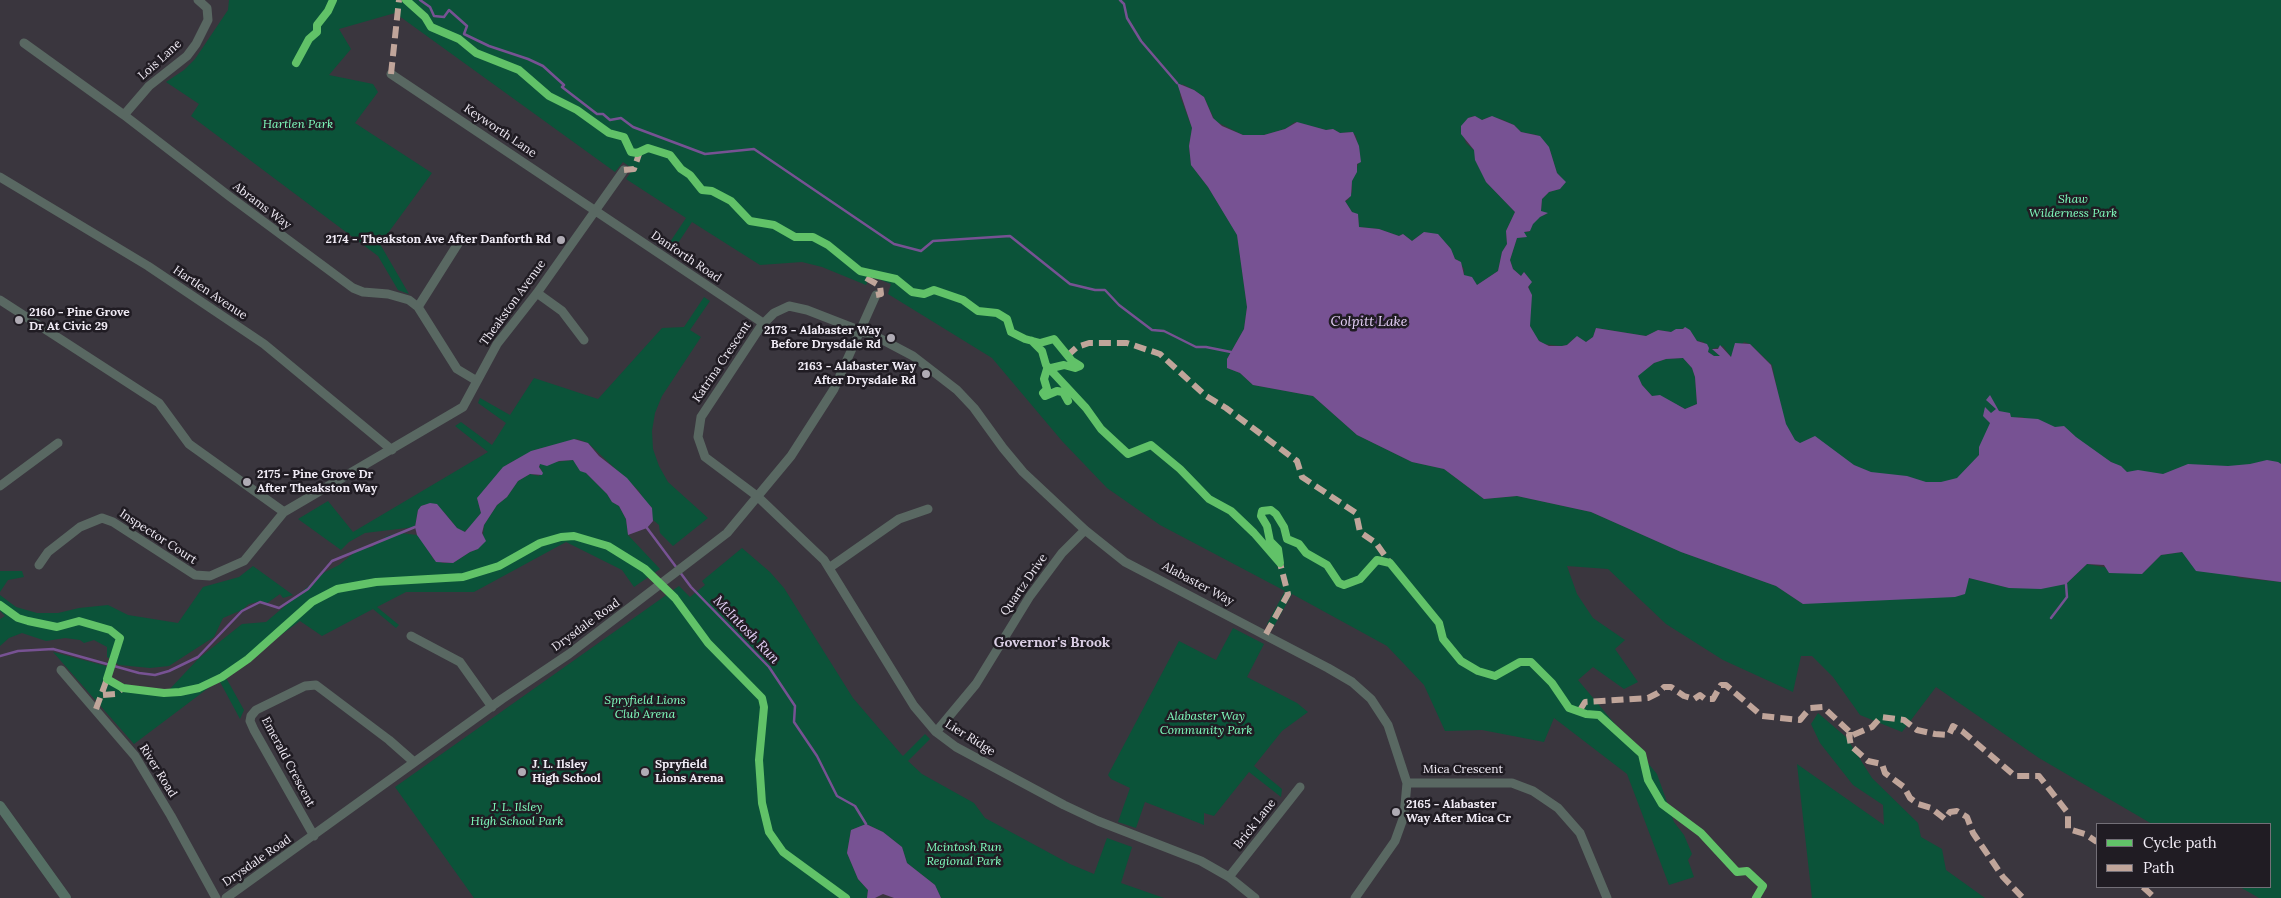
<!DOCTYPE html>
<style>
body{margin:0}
#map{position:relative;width:2281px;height:898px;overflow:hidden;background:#3a363e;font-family:Lora,serif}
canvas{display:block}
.legend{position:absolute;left:2096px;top:823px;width:175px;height:65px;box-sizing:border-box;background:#201c23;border:1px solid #736f77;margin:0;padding:6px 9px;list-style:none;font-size:15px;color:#f0ebf5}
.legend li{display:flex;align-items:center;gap:10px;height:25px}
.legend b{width:25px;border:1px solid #736f77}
</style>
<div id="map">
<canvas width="2281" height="898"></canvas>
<ul class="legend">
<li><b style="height:6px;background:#61c268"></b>Cycle path</li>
<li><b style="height:6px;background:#c0a59a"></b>Path</li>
</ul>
</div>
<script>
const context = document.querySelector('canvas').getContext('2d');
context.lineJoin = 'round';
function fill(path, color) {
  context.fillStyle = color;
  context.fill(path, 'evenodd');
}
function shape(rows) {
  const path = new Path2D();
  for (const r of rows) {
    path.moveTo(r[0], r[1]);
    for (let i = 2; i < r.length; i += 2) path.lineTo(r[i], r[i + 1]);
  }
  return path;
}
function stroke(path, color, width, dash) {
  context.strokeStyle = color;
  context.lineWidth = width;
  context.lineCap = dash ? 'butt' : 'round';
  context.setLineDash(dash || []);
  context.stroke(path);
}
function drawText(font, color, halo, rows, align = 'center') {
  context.font = font + ' Lora,serif';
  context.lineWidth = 5;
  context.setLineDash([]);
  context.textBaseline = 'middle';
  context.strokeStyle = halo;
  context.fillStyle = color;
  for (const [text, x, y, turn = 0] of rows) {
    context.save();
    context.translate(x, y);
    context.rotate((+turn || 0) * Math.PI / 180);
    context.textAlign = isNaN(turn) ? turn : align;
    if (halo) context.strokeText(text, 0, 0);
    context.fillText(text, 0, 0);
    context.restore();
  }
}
const green = shape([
 [229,0,2281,0,2281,464,2278,462,2247,465,2164,475,2127,472,2103,457,2022,417,1991,421,1980,453,1964,481,1907,485,1801,448,1786,431,1772,365,1750,344,1744,342,1731,357,1723,346,1712,349,1720,356,1714,356,1708,352,1704,342,1697,341,1684,328,1671,332,1658,330,1646,336,1596,328,1593,337,1586,342,1574,338,1567,345,1561,346,1543,344,1536,338,1530,326,1529,278,1524,272,1521,276,1513,269,1510,260,1517,238,1523,237,1524,232,1529,232,1533,223,1539,217,1547,214,1541,211,1542,199,1549,192,1560,189,1564,181,1557,173,1550,150,1537,135,1521,132,1514,125,1501,119,1489,117,1482,120,1474,116,1468,118,1464,137,1466,143,1474,150,1486,182,1515,212,1506,231,1507,244,1502,252,1498,271,1477,285,1464,275,1464,269,1458,260,1455,259,1449,246,1434,234,1424,232,1412,241,1403,234,1399,236,1379,229,1359,227,1358,216,1352,212,1345,201,1348,200,1352,192,1352,181,1360,159,1356,136,1352,132,1340,133,1333,129,1326,130,1295,122,1285,129,1264,135,1243,135,1215,121,1204,97,1194,90,1182,84,1180,96,1192,128,1189,146,1191,165,1208,187,1237,234,1247,307,1244,329,1227,359,1227,368,1240,373,1253,385,1313,396,1357,435,1412,462,1444,469,1484,499,1517,496,1591,512,1681,552,1776,586,1803,604,1969,578,2009,588,2066,584,2087,564,2142,574,2161,555,2183,552,2240,578,2281,582,2281,898,2259,898,2240,887,2270,887,2270,824,2152,824,2039,758,1936,687,1902,732,1860,715,1833,677,1812,656,1801,656,1793,692,1723,660,1666,624,1608,569,1567,566,1577,594,1593,618,1625,640,1615,649,1638,682,1624,689,1593,667,1578,680,1657,774,1674,822,1684,835,1692,854,1688,860,1694,877,1669,885,1627,774,1554,718,1544,742,1482,730,1445,731,1424,685,1387,646,1292,594,1273,628,1267,624,1285,591,1160,525,1107,488,1062,441,992,358,888,294,891,284,870,276,866,285,822,267,802,262,760,265,692,222,672,252,666,248,686,218,626,179,633,169,623,162,615,172,395,13,339,29,351,49,329,75,373,84,378,92,355,123,432,173,380,244,409,294,398,290,378,256,191,116,199,104,166,82,184,70,195,59,228,10],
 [704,297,710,301,690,330,701,337,662,396,655,413,652,431,653,449,659,466,668,482,708,518,673,546,660,533,659,525,652,519,652,508,643,499,639,491,588,443,577,439,535,450,508,464,477,498,481,513,472,525,464,532,457,528,444,512,423,505,418,510,415,527,365,533,349,542,341,550,298,519,328,501,353,532,488,452,455,426,461,422,492,445,506,423,478,403,480,398,510,415,534,378,598,399,662,328,684,327],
 [1683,358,1692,368,1695,377,1697,404,1685,409,1668,400,1652,396,1642,385,1637,376,1654,363,1666,359],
 [573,460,607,494,612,502,619,506,626,519,628,535,660,569,634,587,622,570,566,542,474,592,406,592,377,607,399,625,396,628,373,609,322,636,300,621,225,676,244,710,240,719,219,680,134,744,53,652,106,666,112,682,167,692,198,659,242,624,266,622,325,572,339,565,360,548,372,547,387,536,400,533,417,535,428,547,433,559,443,563,453,563,470,552,478,549,483,536,484,525,497,505,507,497,518,481,530,474,539,476,542,470,539,467,540,464],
 [742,548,770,572,784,588,853,698,901,754,903,756,925,734,930,739,908,761,922,774,974,803,985,818,1070,864,1094,874,1107,838,1132,847,1121,883,1164,898,941,898,935,885,907,863,902,847,883,832,866,824,851,830,847,853,858,879,868,890,867,898,474,898,395,787,679,586,690,597,705,585,702,581],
 [253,566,293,595,283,598,280,594,266,604,261,601,249,604,242,610,223,618,214,637,169,666,150,668,119,665,107,657,107,647,94,640,84,643,80,640,65,638,46,641,22,633,9,638,0,646,0,619,5,616,0,611,0,595,16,607,37,613,58,613,79,608,108,605,128,615,178,623,203,587,239,577],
 [0,571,22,571,24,577,8,580,0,592],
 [1233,628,1264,644,1247,677,1297,703,1308,712,1282,731,1254,766,1282,789,1281,797,1249,772,1214,816,1204,813,1204,825,1145,802,1136,828,1118,822,1130,788,1111,779,1108,775,1179,641,1216,660],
 [1818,713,1846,737,1872,778,1918,823,1921,837,1942,849,1946,870,1985,898,1812,898,1797,764,1884,825,1883,805,1853,785,1820,743,1811,724]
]);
const water = shape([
 [1177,83,1194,90,1204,97,1213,118,1222,126,1243,135,1264,135,1285,129,1297,122,1326,130,1333,129,1340,133,1353,132,1359,146,1361,162,1357,164,1357,172,1352,181,1351,196,1345,201,1352,212,1358,214,1359,227,1379,229,1399,236,1403,234,1412,241,1424,232,1438,234,1451,249,1455,259,1461,262,1464,275,1472,277,1477,285,1498,271,1502,252,1507,244,1506,231,1515,212,1486,182,1475,160,1474,150,1461,134,1461,126,1468,118,1475,116,1482,120,1492,116,1514,125,1521,132,1540,136,1549,147,1557,173,1566,182,1560,189,1549,192,1542,199,1541,211,1548,213,1540,217,1533,224,1530,231,1524,232,1527,237,1517,238,1510,260,1513,269,1521,276,1524,272,1532,282,1528,287,1532,295,1530,326,1539,341,1549,346,1562,346,1567,345,1577,336,1586,342,1593,337,1596,328,1646,336,1658,330,1671,332,1676,329,1683,329,1685,327,1690,330,1697,341,1707,344,1709,348,1708,352,1714,356,1720,356,1712,349,1718,349,1720,345,1731,357,1735,343,1750,344,1771,365,1786,424,1795,440,1800,443,1815,436,1854,465,1871,472,1907,476,1926,482,1941,482,1957,478,1979,455,1979,447,1990,423,1983,416,1985,407,1991,413,1996,409,1986,400,1990,395,1999,411,2010,413,2011,417,2038,419,2055,427,2064,426,2076,437,2111,462,2121,466,2127,472,2138,470,2163,474,2188,464,2228,466,2250,464,2267,460,2278,462,2281,464,2281,582,2196,571,2182,552,2161,555,2142,574,2109,573,2104,565,2087,564,2066,584,2041,589,2009,588,1969,578,1965,594,1955,597,1803,604,1776,586,1681,552,1591,512,1517,496,1484,499,1444,469,1412,462,1357,435,1313,396,1253,385,1240,373,1227,368,1227,359,1244,329,1247,307,1237,235,1208,187,1191,165,1189,146,1192,128],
 [1683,358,1692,368,1695,377,1697,404,1685,409,1660,395,1652,396,1642,385,1638,376,1654,363,1666,359],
 [574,439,588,443,599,456,627,478,652,508,653,521,647,528,628,535,626,519,619,506,612,502,607,494,586,473,580,471,573,460,559,461,547,466,540,464,539,467,543,473,542,475,530,474,518,481,507,497,497,505,484,525,482,533,486,541,478,549,470,552,453,563,436,562,417,535,415,527,418,510,421,506,430,503,437,504,457,528,465,532,481,513,477,498,503,467,531,451],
 [866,824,883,832,902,847,907,863,935,885,941,898,894,898,883,894,875,898,867,898,868,890,858,879,847,853,851,830]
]);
const stream = shape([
 [420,0,430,7,434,16,444,17,449,10,467,26,464,34,489,46,528,59,543,66,564,85,562,87,597,114,603,114,610,120,621,118,633,127,705,154,754,149,894,244,921,251,933,241,1010,236,1070,284,1095,290,1105,290,1119,305,1152,330,1164,331,1196,347,1206,347,1231,352],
 [1120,0,1124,4,1127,18,1141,41,1177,83],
 [647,528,691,587,769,667,795,706,794,722,817,756,837,796,855,806,866,824],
 [2051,618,2067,597,2066,584],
 [0,656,18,651,53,649,139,673,155,675,169,671,198,657,242,611,260,602,279,608,308,589,332,561,415,527]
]);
const minor = shape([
 [24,43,124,115,229,196,353,288,363,292,388,294,409,300,418,307,457,369,477,381],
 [391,74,763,323],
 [124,115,149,86,187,56,196,44,208,20,207,8,198,0],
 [0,177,148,266,264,344,392,450],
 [537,293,562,311,584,340],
 [0,300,159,403,189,444,284,512],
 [418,307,459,242],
 [0,486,58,443],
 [39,565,48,552,80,527,102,518,113,522,195,575,210,576,244,561,284,512,463,407,497,344,537,293,624,170],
 [829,568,899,519,928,509],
 [411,636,460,662,492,707],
 [61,670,135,756,171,816,216,898],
 [936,732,976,684,1030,596,1062,553,1085,530],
 [1407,783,1512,783,1533,791,1558,808,1580,833,1607,898],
 [314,836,254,730,250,721,251,716,256,710,305,686,316,685,389,740,414,762],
 [1229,877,1300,787],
 [226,898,502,699,569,654,727,533,791,456,834,389,876,295],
 [1255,898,1229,877,1201,861,1098,821,1064,805,956,747,936,732,914,706,824,560,757,496,705,457,698,437,701,417,761,326,774,313,789,306,807,310,879,338,913,356,957,390,974,408,1003,448,1023,472,1085,530,1125,562,1328,668,1352,682,1371,699,1388,725,1407,783,1404,816,1395,841,1355,898]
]);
const major = shape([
 [0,806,66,898]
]);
const quiet = shape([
 [391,74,399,0],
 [624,170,634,169,640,151],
 [866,278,880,286,881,294,876,295],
 [1067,356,1077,347,1089,343,1127,343,1160,354,1206,396,1226,408,1297,461,1302,477,1356,513,1360,532,1376,543,1390,563],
 [1266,634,1288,594,1280,563],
 [103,695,116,694,123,688],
 [96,709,107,679],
 [1580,710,1585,702,1648,698,1658,693,1664,687,1671,687,1684,696,1694,699,1700,695,1705,699,1713,699,1721,685,1726,685,1762,716,1800,720,1810,708,1823,707,1853,735,1849,735,1851,746,1868,761,1882,764,1885,773,1904,787,1910,798,1918,804,1931,808,1945,819,1950,812,1957,811,1967,817,1973,833,2003,877,2023,898],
 [1853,735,1872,727,1881,717,1904,720,1917,730,1935,734,1949,735,1953,726,1962,731,2015,776,2039,776,2068,813,2068,829,2085,834,2097,842],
 [2143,887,2155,898]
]);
const cycleway = shape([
 [406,0,425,17,431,27,459,39,476,53,519,70,549,96,577,110,609,133,624,137,631,152,637,153,648,148,670,155,681,169,690,175,702,190,712,191,731,201,750,221,774,225,795,237,813,237,828,245,860,271,896,279,912,292,924,294,934,290,963,300,978,311,997,313,1007,319,1011,332,1025,339,1040,343,1054,339,1072,361,1080,366,1075,368,1064,365,1047,369,1044,379,1047,389,1043,393,1045,396,1057,391,1063,392,1068,401],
 [296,63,309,39,317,32,317,25,328,11,333,0],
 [1032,341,1042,351,1046,365,1086,408,1101,429,1128,454,1151,445,1180,469,1209,499,1231,511,1254,533,1280,563,1278,549,1270,541,1267,526,1261,516,1262,511,1271,510,1276,514,1284,527,1287,539,1299,544,1306,553,1327,565,1339,583,1344,585,1360,579,1377,560,1390,563,1439,623,1443,639,1461,661,1478,671,1495,676,1520,662,1531,662,1552,683,1569,708,1586,714,1599,715,1642,754,1648,780,1662,804,1701,833,1737,872,1747,871,1763,886,1756,898],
 [0,605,18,618,28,621,57,627,79,621,110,630,120,638,107,679,123,688,164,693,180,692,199,688,222,677,248,659,312,602,337,589,376,582,463,577,499,566,540,543,561,537,574,536,608,546,645,569,675,598,708,643,762,698,764,707,759,760,762,803,769,832,783,852,846,898]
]);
const markers = [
 [561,240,5,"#b0acb5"],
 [19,320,5,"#b0acb5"],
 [891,338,5,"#b0acb5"],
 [926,374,5,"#b0acb5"],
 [247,482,5,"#b0acb5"],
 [522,772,5,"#b0acb5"],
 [645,772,5,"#b0acb5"],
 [1396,812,5,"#b0acb5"]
];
const streetNames = [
 ["Lois Lane",160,60,-42],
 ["Keyworth Lane",500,131,34],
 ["Abrams Way",262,206,37],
 ["Danforth Road",686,257,34],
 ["Hartlen Avenue",210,293,34],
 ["Theakston Avenue",513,303,-54],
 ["Katrina Crescent",722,362,-56],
 ["Inspector Court",158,537,33],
 ["Alabaster Way",1198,584,28],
 ["Quartz Drive",1024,585,-55],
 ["Drysdale Road",586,625,-36],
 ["Lier Ridge",970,738,32],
 ["Emerald Crescent",288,762,62],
 ["Mica Crescent",1463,770],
 ["River Road",158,771,58],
 ["Brick Lane",1255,824,-52],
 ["Drysdale Road",257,861,-35]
];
const parkNames = [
 ["Hartlen Park",298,125],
 ["Shaw",2073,200],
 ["Wilderness Park",2073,214],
 ["Spryfield Lions",645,701],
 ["Club Arena",645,715],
 ["Alabaster Way",1206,717],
 ["Community Park",1206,731],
 ["J. L. Ilsley",517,808],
 ["High School Park",517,822],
 ["Mcintosh Run",964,848],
 ["Regional Park",964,862]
];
const poiNames = [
 ["2174 - Theakston Ave After Danforth Rd",551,240,"right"],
 ["2160 - Pine Grove",29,313],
 ["Dr At Civic 29",29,327],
 ["2173 - Alabaster Way",881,331,"right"],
 ["Before Drysdale Rd",881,345,"right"],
 ["2163 - Alabaster Way",916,367,"right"],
 ["After Drysdale Rd",916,381,"right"],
 ["2175 - Pine Grove Dr",257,475],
 ["After Theakston Way",257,489],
 ["J. L. Ilsley",532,765],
 ["High School",532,779],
 ["Spryfield",655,765],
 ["Lions Arena",655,779],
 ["2165 - Alabaster",1406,805],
 ["Way After Mica Cr",1406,819]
];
const waterNames = [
 ["Colpitt Lake",1369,322],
 ["McIntosh Run",746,630,46]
];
const neighbourhoodNames = [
 ["Governor's Brook",1052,643]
];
fill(green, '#0b5339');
fill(water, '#775293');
stroke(stream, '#775293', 2.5);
stroke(minor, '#596862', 9);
stroke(major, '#556f64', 10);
stroke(quiet, '#c0a59a', 6, [12, 6]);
stroke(cycleway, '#61c268', 8);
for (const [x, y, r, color] of markers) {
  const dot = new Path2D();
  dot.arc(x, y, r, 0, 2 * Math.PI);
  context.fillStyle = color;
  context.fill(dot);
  stroke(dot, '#201c23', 2);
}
drawText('12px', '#f0ebf5', '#201c23', streetNames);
drawText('italic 12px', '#80fdbe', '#201c23', parkNames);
drawText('bold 12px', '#f0ebf5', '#201c23', poiNames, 'left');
drawText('italic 14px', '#e4cff6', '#201c23', waterNames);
drawText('bold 14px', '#dacee4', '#201c23', neighbourhoodNames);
</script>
